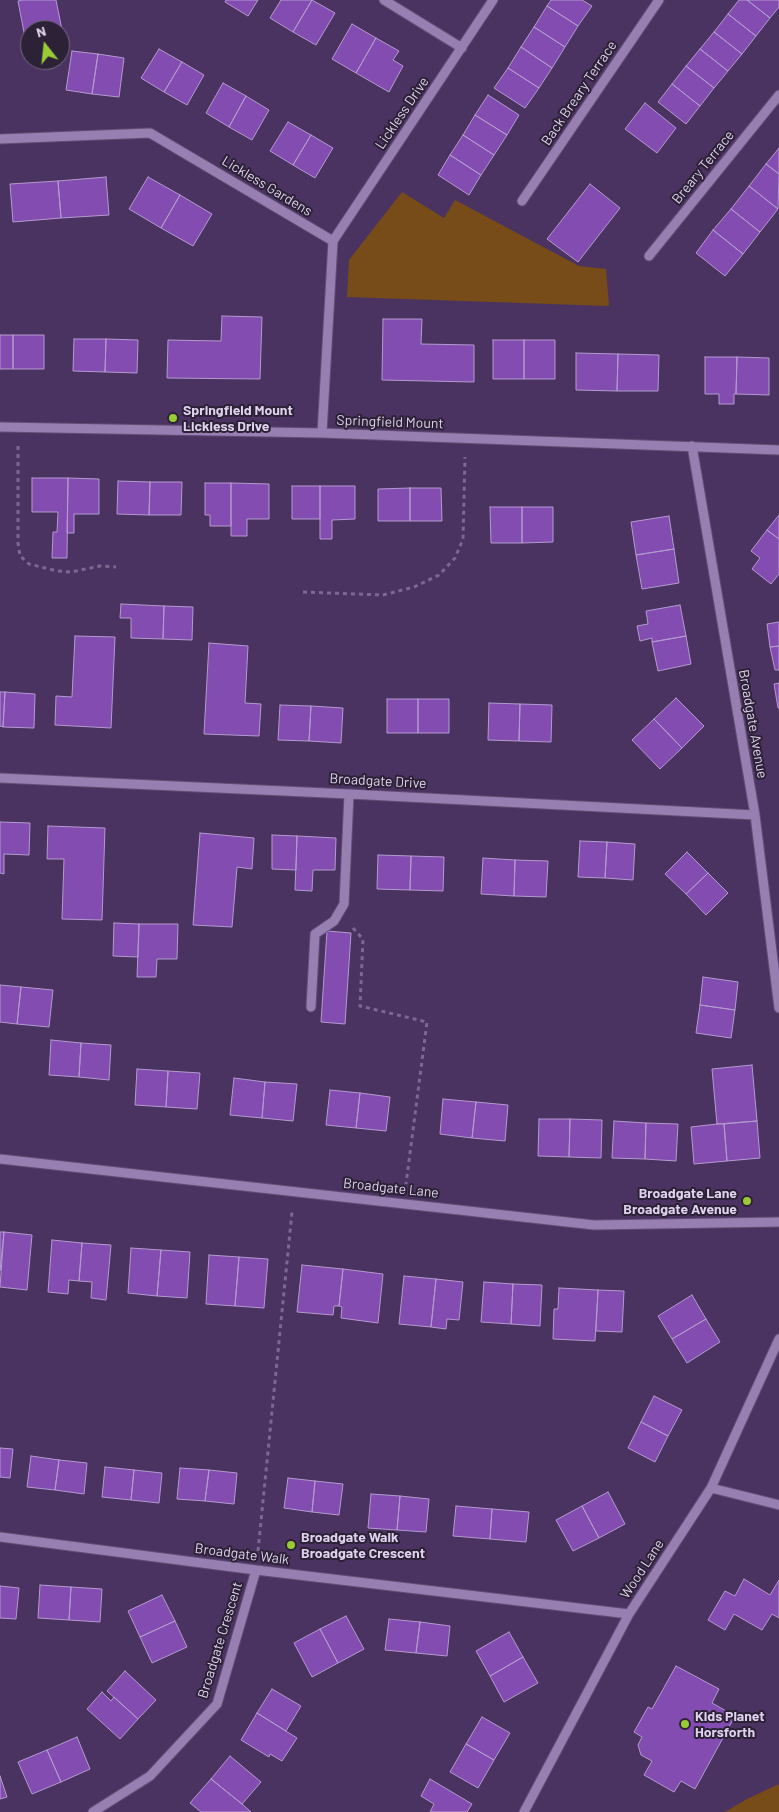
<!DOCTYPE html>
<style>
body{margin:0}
#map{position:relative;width:779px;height:1812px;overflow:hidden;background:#4b3361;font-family:Barlow,sans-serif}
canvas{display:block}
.north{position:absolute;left:20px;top:20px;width:50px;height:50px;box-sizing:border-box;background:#2c2136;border:1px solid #746880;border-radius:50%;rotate:344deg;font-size:14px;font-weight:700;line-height:20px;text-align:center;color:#dfd2ee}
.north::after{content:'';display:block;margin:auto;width:18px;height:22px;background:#99cb36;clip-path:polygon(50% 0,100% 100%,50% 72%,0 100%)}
</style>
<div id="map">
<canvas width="779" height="1812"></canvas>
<div class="north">N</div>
</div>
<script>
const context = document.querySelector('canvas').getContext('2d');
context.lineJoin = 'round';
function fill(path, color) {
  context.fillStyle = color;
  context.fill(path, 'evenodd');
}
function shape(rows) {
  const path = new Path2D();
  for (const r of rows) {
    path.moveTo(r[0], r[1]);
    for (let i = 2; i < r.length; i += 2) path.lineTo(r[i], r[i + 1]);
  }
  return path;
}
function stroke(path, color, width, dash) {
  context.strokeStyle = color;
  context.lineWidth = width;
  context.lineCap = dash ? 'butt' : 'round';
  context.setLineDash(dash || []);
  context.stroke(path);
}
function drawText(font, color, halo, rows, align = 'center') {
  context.font = font + ' Barlow,sans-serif';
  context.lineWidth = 4;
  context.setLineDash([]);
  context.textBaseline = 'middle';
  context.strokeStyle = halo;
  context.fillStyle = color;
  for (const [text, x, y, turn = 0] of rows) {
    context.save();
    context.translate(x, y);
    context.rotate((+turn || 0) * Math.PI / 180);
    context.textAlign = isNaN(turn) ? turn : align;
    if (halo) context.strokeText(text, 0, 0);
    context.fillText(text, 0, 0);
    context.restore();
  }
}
const green = shape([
 [402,192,444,218,455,200,579,266,606,269,609,306,347,297,349,260],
 [779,1784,779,1812,725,1812,747,1799]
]);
const building = shape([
 [22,0,56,0,64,40,60,41,60,30,30,30,30,47,27,48,18,1,22,0],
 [226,0,258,0,248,16,225,2,226,0],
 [281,0,312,0,293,32,270,18,281,0],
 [312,0,335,13,316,45,293,32,312,0],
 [551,0,582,0,592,6,578,26,547,6,551,0],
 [739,0,747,0,770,18,756,36,728,14,739,0],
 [747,0,779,0,779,7,770,18,747,0],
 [547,6,578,26,565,47,534,27,547,6],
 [728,14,756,36,742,54,714,32,728,14],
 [352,24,376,38,356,73,332,59,352,24],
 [534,27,565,47,552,68,521,47,534,27],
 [714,32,742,54,728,71,700,49,714,32],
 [376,38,399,51,393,60,403,66,389,92,356,73,376,38],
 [521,47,552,68,539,88,508,68,521,47],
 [159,49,182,62,164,92,141,78,159,49],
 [700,49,728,71,714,88,686,66,700,49],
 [72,51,98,54,92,94,66,90,72,51],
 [98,54,124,58,119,97,92,94,98,54],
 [182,62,204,75,187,105,164,92,182,62],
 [686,66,714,88,700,106,672,84,686,66],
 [508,68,539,88,525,108,494,88,508,68],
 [223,83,246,96,229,127,206,113,223,83],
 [672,84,700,106,686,124,658,102,672,84],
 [488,95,519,115,507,135,475,115,488,95],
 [246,96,269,110,252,140,229,127,246,96],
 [645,103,676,128,657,153,625,129,645,103],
 [475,115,507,135,494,155,463,135,475,115],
 [288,122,311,135,293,165,270,151,288,122],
 [311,135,333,148,315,178,293,165,311,135],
 [463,135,494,155,481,175,450,155,463,135],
 [779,148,779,174,766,164,779,148],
 [450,155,481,175,469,195,438,175,450,155],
 [766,164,779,174,778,209,749,186,766,164],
 [106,177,109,215,61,218,58,181,106,177],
 [148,177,180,195,161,228,129,209,148,177],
 [58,181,61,218,13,222,10,184,58,181],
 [590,184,620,208,578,262,547,239,590,184],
 [749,186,778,209,760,232,731,209,749,186],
 [180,195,212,214,193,246,161,228,180,195],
 [731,209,760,232,743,254,713,230,731,209],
 [713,230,743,254,725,276,696,253,713,230],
 [222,316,262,317,260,379,167,378,168,340,221,341,222,316],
 [383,319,422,319,421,344,474,345,474,382,382,380,383,319],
 [0,335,13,335,13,369,0,369,0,335],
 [13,335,44,335,44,369,13,369,13,335],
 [74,339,106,339,105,372,73,371,74,339],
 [106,339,138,340,137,373,105,372,106,339],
 [493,340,524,340,524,379,493,379,493,340],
 [524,340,555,340,555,379,524,379,524,340],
 [576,353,618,354,617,391,576,390,576,353],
 [618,354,659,355,658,391,617,391,618,354],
 [705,357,737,357,736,394,734,394,734,404,719,404,719,394,705,394,705,357],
 [737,357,769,358,769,395,736,394,737,357],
 [32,478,68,478,67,558,52,558,53,532,57,532,58,512,32,512,32,478],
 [68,478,99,479,99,514,74,514,74,533,67,533,68,478],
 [118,481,150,482,149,515,117,514,118,481],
 [150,482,182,482,181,515,149,515,150,482],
 [205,483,231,483,231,526,210,526,210,515,205,515,205,483],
 [231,483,269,484,269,519,247,519,247,536,231,536,231,483],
 [292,486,320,486,320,519,292,519,292,486],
 [320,486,355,486,355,519,332,520,332,539,320,539,320,486],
 [410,488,410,521,378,521,378,489,410,488],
 [410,488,441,488,442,521,410,521,410,488],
 [490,507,522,507,522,543,491,543,490,507],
 [522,507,553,507,553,542,522,543,522,507],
 [779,515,779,539,767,530,779,515],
 [669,516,674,549,636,555,631,522,669,516],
 [767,530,779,539,779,574,771,584,752,569,760,558,751,551,767,530],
 [674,549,679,583,642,589,636,555,674,549],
 [121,604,164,606,163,639,131,638,131,618,120,618,121,604],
 [680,605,686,636,652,642,652,638,640,641,637,626,648,624,646,611,680,605],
 [164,606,193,607,192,640,163,639,164,606],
 [779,622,779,646,770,647,767,624,779,622],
 [75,636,115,637,111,728,55,725,56,696,72,697,75,636],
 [686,636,691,664,658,671,652,642,686,636],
 [209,643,248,646,245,703,261,704,259,736,204,734,209,643],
 [779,646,779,670,775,670,770,647,779,646],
 [779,683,779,708,778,708,774,684,779,683],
 [0,692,5,692,3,727,0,726,0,692],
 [5,692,35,694,34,728,3,727,5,692],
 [676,698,704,726,682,748,654,719,676,698],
 [387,699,418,699,418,733,387,733,387,699],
 [418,699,449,699,449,733,418,733,418,699],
 [489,703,520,704,519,741,488,740,489,703],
 [520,704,552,705,551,742,519,741,520,704],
 [280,705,311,706,309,741,278,740,280,705],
 [311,706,343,708,341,743,309,741,311,706],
 [654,719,682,748,660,769,632,740,654,719],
 [0,822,30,823,29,855,4,854,4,874,0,873,0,822],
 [48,826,105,828,102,920,62,919,64,859,47,859,48,826],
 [200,833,254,838,252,869,237,867,232,927,193,925,200,833],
 [272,835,297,836,296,870,272,869,272,835],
 [297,836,336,838,335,870,313,870,312,891,295,890,297,836],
 [580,841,607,842,605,878,578,877,580,841],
 [607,842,635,844,633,880,605,878,607,842],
 [687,852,708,873,686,894,665,874,687,852],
 [378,855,411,856,410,890,377,889,378,855],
 [411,856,444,857,443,891,410,890,411,856],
 [483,858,515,860,514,896,481,894,483,858],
 [515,860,548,861,546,897,514,896,515,860],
 [708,873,728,893,706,915,686,894,708,873],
 [114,923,139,924,138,957,113,956,114,923],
 [139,924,178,924,177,959,157,959,156,977,137,977,139,924],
 [327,931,351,933,345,1024,321,1022,327,931],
 [703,977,738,982,735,1010,700,1005,703,977],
 [0,985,21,987,17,1024,0,1022,0,985],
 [21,987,53,990,49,1027,17,1024,21,987],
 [700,1005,735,1010,731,1038,696,1033,700,1005],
 [51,1040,81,1043,79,1077,49,1075,51,1040],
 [81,1043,111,1045,109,1080,79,1077,81,1043],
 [752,1065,757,1121,717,1124,712,1069,752,1065],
 [137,1069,168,1071,166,1107,135,1105,137,1069],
 [168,1071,200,1073,197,1109,166,1107,168,1071],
 [234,1078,265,1082,262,1118,230,1115,234,1078],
 [265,1082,297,1084,293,1121,262,1118,265,1082],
 [330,1090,360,1093,356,1128,326,1125,330,1090],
 [360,1093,390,1097,386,1131,356,1128,360,1093],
 [443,1099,476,1102,472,1138,440,1134,443,1099],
 [476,1102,508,1105,505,1141,472,1138,476,1102],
 [539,1119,570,1119,569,1157,538,1156,539,1119],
 [570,1119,602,1120,601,1158,569,1157,570,1119],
 [614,1121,646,1123,645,1159,612,1158,614,1121],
 [757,1121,760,1158,727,1161,724,1124,757,1121],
 [646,1123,678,1124,676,1161,645,1159,646,1123],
 [717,1124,724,1124,727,1161,694,1164,691,1127,717,1124],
 [0,1232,4,1232,0,1271,0,1232],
 [4,1232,32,1235,27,1290,0,1287,4,1232],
 [52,1240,82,1243,79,1281,69,1280,68,1294,48,1292,52,1240],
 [82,1243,111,1245,106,1300,91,1298,92,1282,79,1281,82,1243],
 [131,1248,161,1250,157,1296,128,1293,131,1248],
 [161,1250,190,1252,187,1298,157,1296,161,1250],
 [209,1255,239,1257,235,1306,206,1304,209,1255],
 [239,1257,268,1259,264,1308,235,1306,239,1257],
 [302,1265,343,1269,339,1306,334,1306,333,1315,297,1312,302,1265],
 [343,1269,383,1274,378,1323,341,1318,342,1307,339,1306,343,1269],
 [404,1276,436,1279,431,1327,399,1324,404,1276],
 [436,1279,463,1282,459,1320,447,1319,446,1329,431,1327,436,1279],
 [484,1282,513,1284,511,1324,481,1322,484,1282],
 [513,1284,542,1285,540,1326,511,1324,513,1284],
 [559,1288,598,1290,595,1341,553,1339,554,1309,558,1309,559,1288],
 [598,1290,624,1291,622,1332,596,1331,598,1290],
 [692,1295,706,1319,672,1339,658,1316,692,1295],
 [706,1319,720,1342,687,1363,672,1339,706,1319],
 [654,1396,682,1410,668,1436,641,1422,654,1396],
 [641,1422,668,1436,655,1462,628,1448,641,1422],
 [0,1448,13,1449,10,1478,0,1477,0,1448],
 [31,1456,59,1460,55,1490,27,1487,31,1456],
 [59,1460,87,1463,84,1494,55,1490,59,1460],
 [105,1467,134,1470,131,1500,102,1497,105,1467],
 [180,1468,209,1470,205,1501,177,1499,180,1468],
 [134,1470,162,1473,159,1503,131,1500,134,1470],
 [209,1470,237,1473,234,1504,205,1501,209,1470],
 [288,1478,315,1481,312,1512,284,1508,288,1478],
 [315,1481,343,1484,339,1515,312,1512,315,1481],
 [608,1492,625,1524,599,1538,582,1506,608,1492],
 [371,1494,400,1496,397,1530,368,1528,371,1494],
 [400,1496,429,1499,426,1532,397,1530,400,1496],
 [456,1506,492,1509,490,1539,453,1536,456,1506],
 [582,1506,599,1538,573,1551,556,1520,582,1506],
 [492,1509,529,1512,526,1542,490,1539,492,1509],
 [744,1579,770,1595,779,1580,779,1618,772,1614,762,1630,734,1614,725,1630,708,1620,725,1591,735,1596,744,1579],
 [40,1585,71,1587,69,1620,38,1618,40,1585],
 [0,1586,19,1588,16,1619,0,1618,0,1586],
 [71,1587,102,1589,100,1622,69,1620,71,1587],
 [162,1595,175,1621,140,1637,128,1611,162,1595],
 [346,1616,364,1649,338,1663,320,1629,346,1616],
 [389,1619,420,1622,416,1653,385,1650,389,1619],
 [175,1621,187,1647,152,1663,140,1637,175,1621],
 [420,1622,450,1626,447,1656,416,1653,420,1622],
 [320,1629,338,1663,312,1677,294,1643,320,1629],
 [509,1632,523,1657,490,1676,476,1651,509,1632],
 [523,1657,538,1683,504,1702,490,1676,523,1657],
 [676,1666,719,1689,712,1703,735,1716,695,1789,681,1781,674,1792,644,1775,652,1761,641,1755,638,1745,642,1737,634,1732,648,1707,652,1709,676,1666],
 [125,1671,156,1700,138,1719,107,1691,125,1671],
 [272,1689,301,1706,286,1731,257,1713,272,1689],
 [102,1692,111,1701,114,1697,138,1719,120,1739,87,1709,102,1692],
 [257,1713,297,1738,282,1761,270,1754,269,1757,241,1740,257,1713],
 [482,1717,510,1733,494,1760,466,1744,482,1717],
 [77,1737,90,1769,61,1782,47,1750,77,1737],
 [466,1744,494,1760,478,1788,450,1772,466,1744],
 [47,1750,61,1782,32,1794,18,1762,47,1750],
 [230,1756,261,1782,242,1804,211,1779,230,1756],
 [0,1776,7,1797,0,1799,0,1776],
 [211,1779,242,1804,251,1812,201,1812,190,1803,211,1779],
 [430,1779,472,1804,467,1812,430,1812,434,1804,421,1796,430,1779]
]);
const path = shape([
 [18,446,18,543,20,556,29,564,57,571,71,572,100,566,116,567],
 [303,592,383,595,414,587,439,575,455,558,463,539,465,457],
 [353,928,363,939,360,1006,427,1022,406,1184],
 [258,1551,292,1212]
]);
const minor = shape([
 [384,0,462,48],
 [0,139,150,133,333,241,322,433],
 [522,201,659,0],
 [333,241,493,0],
 [649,256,779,95],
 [0,427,322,433,779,450],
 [692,446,755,815,779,1008],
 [0,778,349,794,755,815],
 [311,1007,315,934,334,921,344,904,349,794],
 [0,1159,594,1225,779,1222],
 [711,1488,779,1505],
 [0,1537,256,1570,629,1614],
 [93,1812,150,1776,217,1704,256,1570],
 [524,1812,629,1614,711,1488,779,1339]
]);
const markers = [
 [173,418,5,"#99cb36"],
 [747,1201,5,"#99cb36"],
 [291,1545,5,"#99cb36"],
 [685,1724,5,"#99cb36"]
];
const streetNames = [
 ["Back Breary Terrace",579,93,-56],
 ["Lickless Drive",402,113,-56],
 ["Breary Terrace",703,167,-51],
 ["Lickless Gardens",267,186,31],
 ["Springfield Mount",390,422,2],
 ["Broadgate Avenue",753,724,80],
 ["Broadgate Drive",378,781,3],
 ["Broadgate Lane",391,1188,6],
 ["Broadgate Walk",242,1554,7],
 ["Wood Lane",642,1569,-57],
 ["Broadgate Crescent",220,1640,-73]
];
const poiNames = [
 ["Springfield Mount",183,410],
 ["Lickless Drive",183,426],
 ["Broadgate Lane",737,1193,"right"],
 ["Broadgate Avenue",737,1209,"right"],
 ["Broadgate Walk",301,1537],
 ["Broadgate Crescent",301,1553],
 ["Kids Planet",695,1716],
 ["Horsforth",695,1732]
];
fill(green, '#774c18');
fill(building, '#824cb0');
stroke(building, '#b49acf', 1);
stroke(minor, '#624e74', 11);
stroke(path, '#7c6890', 3, [4, 4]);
stroke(minor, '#987fb2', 9);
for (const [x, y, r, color] of markers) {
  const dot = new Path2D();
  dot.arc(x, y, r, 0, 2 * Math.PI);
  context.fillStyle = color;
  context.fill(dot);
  stroke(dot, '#2c2136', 2);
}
drawText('14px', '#dfd2ee', '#2c2136', streetNames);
drawText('bold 14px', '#dfd2ee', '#2c2136', poiNames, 'left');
</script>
